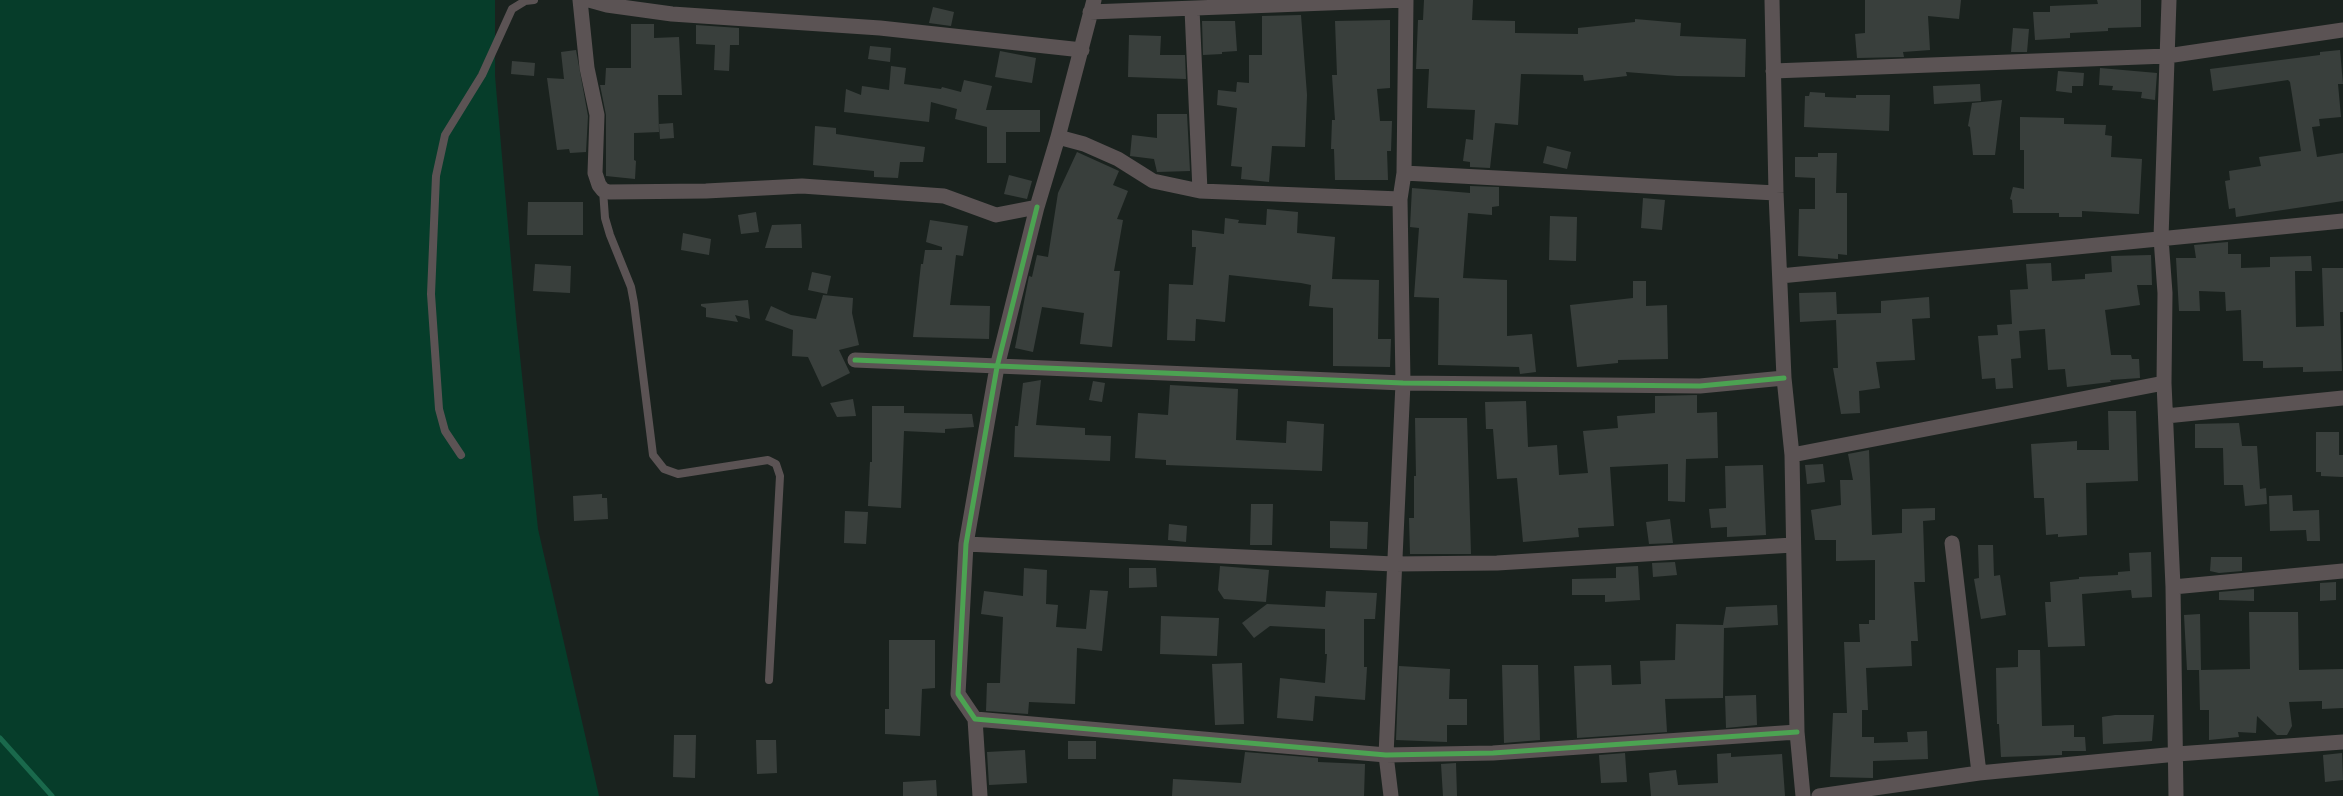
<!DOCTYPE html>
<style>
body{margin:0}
canvas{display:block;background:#1a221e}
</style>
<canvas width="2343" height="796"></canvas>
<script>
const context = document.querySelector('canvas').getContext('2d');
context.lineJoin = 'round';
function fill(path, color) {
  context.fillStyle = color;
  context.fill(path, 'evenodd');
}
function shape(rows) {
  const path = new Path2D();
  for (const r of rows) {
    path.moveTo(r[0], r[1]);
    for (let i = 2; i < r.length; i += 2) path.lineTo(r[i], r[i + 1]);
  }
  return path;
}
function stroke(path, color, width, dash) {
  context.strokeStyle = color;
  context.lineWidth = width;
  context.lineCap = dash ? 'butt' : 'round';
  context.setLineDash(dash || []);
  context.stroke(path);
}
const green = shape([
 [0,0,495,0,495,76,516,318,538,529,599,796,0,796]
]);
const stream = shape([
 [0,738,52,796]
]);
const building = shape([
 [1424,0,1473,0,1472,20,1515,21,1515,33,1578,34,1578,28,1635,22,1635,19,1681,23,1680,36,1746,39,1745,77,1677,76,1626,72,1627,76,1584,81,1583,75,1521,74,1518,125,1495,123,1490,168,1470,167,1470,162,1463,161,1466,139,1473,140,1475,110,1427,108,1429,69,1416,69,1418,20,1423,20],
 [1865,0,1961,0,1959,19,1928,16,1930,50,1903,52,1904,57,1857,58,1855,34,1865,33],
 [2097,0,2141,0,2141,27,2108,28,2108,31,2070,33,2070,38,2035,40,2033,12,2050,12,2050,6,2098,4],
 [933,7,954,12,951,26,929,23],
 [1301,15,1307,95,1305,147,1272,146,1269,182,1241,179,1242,167,1231,166,1237,108,1217,105,1218,90,1236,92,1237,82,1249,83,1249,55,1262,55,1262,16],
 [1390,20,1390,88,1377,89,1380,121,1392,121,1391,151,1387,151,1388,180,1335,180,1334,149,1331,149,1332,120,1335,120,1332,75,1337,75,1335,21],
 [1202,21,1235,21,1237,51,1222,52,1222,54,1203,55],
 [631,24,654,24,654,38,679,37,682,95,658,95,659,132,634,133,634,160,636,161,635,179,606,176,606,115,600,85,605,85,606,68,631,68],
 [696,25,739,28,739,45,730,45,729,71,714,70,715,45,696,44],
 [2013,28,2029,29,2027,52,2011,52],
 [1129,35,1161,36,1160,55,1185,55,1186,79,1128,77],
 [870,46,891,48,890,62,868,59],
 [576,50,588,116,586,152,570,153,569,149,557,150,547,78,564,79,561,52],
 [2340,50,2343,84,2338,84,2341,117,2319,119,2320,126,2312,127,2317,157,2343,153,2343,201,2236,217,2235,208,2229,209,2225,181,2230,180,2229,171,2261,166,2259,157,2301,151,2290,82,2288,80,2213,91,2210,69,2320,55,2320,52],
 [1000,51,1036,58,1032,83,995,77],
 [512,61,535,63,534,76,511,74],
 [891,66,906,68,904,84,941,89,942,87,961,92,964,80,992,86,986,110,1040,110,1040,132,1006,132,1006,163,987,163,987,127,955,119,957,109,931,102,929,122,844,112,846,89,861,95,862,86,889,90],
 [2100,68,2157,73,2155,100,2141,98,2142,92,2112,90,2113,86,2099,85],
 [2058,71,2084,73,2083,86,2072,86,2072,93,2056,91],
 [1980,84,1981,101,1934,104,1933,86],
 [1810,92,1825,93,1825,97,1856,98,1856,95,1890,95,1889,131,1804,127,1805,96,1809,96],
 [2002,100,1995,155,1973,155,1970,127,1968,126,1972,103],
 [1157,114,1187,114,1190,171,1157,172,1154,159,1130,156,1132,135,1157,138],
 [2020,117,2064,118,2064,124,2106,125,2105,135,2112,136,2111,157,2142,159,2139,214,2082,211,2082,217,2059,217,2059,213,2013,213,2012,200,2010,199,2013,187,2024,189,2024,150,2020,150],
 [673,123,674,138,660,139,659,124],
 [815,126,836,128,836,134,925,147,923,162,900,162,898,178,874,177,874,171,813,165],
 [1547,146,1571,152,1567,169,1543,163],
 [1077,152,1119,171,1113,185,1128,191,1117,219,1123,220,1114,271,1120,271,1112,347,1080,344,1084,313,1042,307,1033,352,1015,348,1029,276,1032,277,1037,255,1048,257,1058,193],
 [1818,153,1837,153,1836,193,1847,193,1847,255,1838,254,1838,259,1798,256,1799,209,1815,209,1815,178,1795,177,1795,157,1818,157],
 [1009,175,1032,181,1027,199,1004,194],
 [1470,186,1499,187,1499,206,1492,207,1492,215,1468,213,1463,278,1507,280,1507,336,1532,334,1536,372,1520,374,1519,367,1438,365,1439,298,1414,297,1419,228,1410,227,1412,188,1470,193],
 [1643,198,1665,200,1662,230,1641,228],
 [528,202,583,202,583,235,527,235],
 [1267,209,1298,212,1297,233,1335,237,1332,279,1379,280,1378,339,1391,339,1390,367,1333,366,1333,308,1309,306,1311,285,1301,283,1229,275,1225,322,1196,319,1195,341,1167,340,1169,284,1193,285,1196,247,1192,247,1192,230,1224,234,1225,218,1239,220,1238,223,1266,225],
 [756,212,759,232,741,234,738,215],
 [1550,216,1577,217,1576,261,1549,260],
 [930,220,968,226,963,256,956,255,950,305,990,306,989,339,913,337,921,264,923,264,925,250,942,250,942,247,926,242],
 [801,224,802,248,765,248,772,225],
 [683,233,711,239,709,255,681,250],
 [2228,242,2228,254,2241,254,2241,268,2270,267,2270,257,2311,256,2312,271,2295,271,2296,327,2324,326,2322,268,2343,268,2343,312,2340,312,2342,371,2303,372,2303,367,2263,368,2263,361,2243,361,2241,310,2226,311,2225,292,2199,291,2200,311,2179,311,2176,258,2196,258,2194,245],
 [2151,255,2152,285,2137,285,2140,305,2105,310,2111,355,2131,355,2132,359,2139,359,2140,378,2110,380,2111,382,2067,387,2065,369,2048,370,2045,329,2019,331,2021,358,2011,359,2013,388,1996,389,1995,378,1982,379,1978,336,1998,335,1997,325,2012,324,2010,290,2028,289,2026,264,2051,263,2052,281,2085,279,2085,274,2112,272,2111,256],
 [535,264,571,266,570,293,533,291],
 [812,272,831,276,827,294,808,290],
 [1633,281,1646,281,1646,306,1667,305,1668,359,1618,360,1618,363,1577,367,1570,305,1633,298],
 [1836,292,1837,314,1881,313,1881,301,1929,297,1930,318,1912,319,1915,360,1876,362,1880,388,1859,391,1860,413,1841,414,1833,368,1838,368,1836,320,1800,322,1799,293],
 [823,295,853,298,852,313,859,345,839,350,850,373,822,387,808,357,792,356,793,330,765,320,771,306,791,315,816,319],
 [748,300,750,319,735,315,738,322,706,317,706,308,701,306,701,304],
 [1041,380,1036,425,1085,428,1085,435,1111,436,1110,461,1014,457,1015,426,1018,426,1023,383],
 [1093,381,1105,383,1102,402,1089,400],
 [1170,385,1238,389,1236,440,1286,443,1287,421,1324,424,1322,471,1166,465,1166,460,1135,458,1138,413,1168,415],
 [1697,395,1697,413,1717,412,1718,458,1686,459,1685,502,1668,501,1668,464,1610,467,1614,526,1578,528,1579,537,1523,542,1517,478,1497,479,1493,429,1486,429,1485,402,1526,401,1528,447,1557,445,1559,475,1588,473,1583,431,1618,428,1617,416,1655,413,1655,396],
 [853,399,856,416,837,417,830,403],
 [872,406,904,406,904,413,972,414,974,427,945,429,945,433,904,431,901,508,868,506,870,462,872,462],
 [2108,411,2136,411,2138,481,2086,483,2087,535,2058,537,2058,534,2046,535,2044,498,2034,498,2031,444,2077,441,2077,450,2109,450],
 [1415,418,1467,418,1471,554,1410,554,1409,518,1414,518,1414,476,1416,476],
 [2239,423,2242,446,2257,446,2260,489,2266,488,2267,504,2245,506,2243,485,2224,485,2223,448,2195,448,2195,424],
 [2316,432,2339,432,2339,455,2343,455,2343,477,2321,476,2321,472,2316,472],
 [1869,450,1872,535,1902,533,1902,509,1935,508,1935,520,1923,521,1925,582,1914,582,1918,641,1911,641,1912,666,1866,668,1868,710,1862,710,1862,737,1874,737,1874,743,1908,742,1907,732,1927,731,1928,759,1873,761,1873,778,1830,777,1833,713,1847,713,1844,642,1860,642,1859,624,1869,624,1869,620,1875,620,1875,560,1836,561,1836,540,1815,540,1811,510,1841,505,1840,480,1853,480,1848,454],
 [1823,464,1825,482,1807,484,1805,465],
 [1763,465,1766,535,1727,537,1727,527,1711,528,1709,509,1726,508,1725,466],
 [602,494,602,498,607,498,608,519,574,521,573,496],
 [2292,495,2293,511,2319,510,2320,541,2307,541,2306,530,2270,531,2269,496],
 [1251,504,1273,504,1272,545,1250,545],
 [845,511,868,512,866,544,844,543],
 [1670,519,1673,543,1649,544,1646,522],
 [1330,521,1368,522,1367,549,1330,548],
 [1169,524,1187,526,1186,542,1168,540],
 [1978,545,1993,545,1994,576,2000,575,2006,615,1981,619,1974,579,1979,578],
 [2151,552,2152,597,2132,598,2131,590,2082,594,2085,646,2048,647,2045,602,2051,602,2050,582,2079,579,2079,577,2118,575,2118,572,2130,571,2129,553],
 [2211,557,2242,557,2242,571,2219,573,2210,571],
 [1675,562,1677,575,1653,577,1652,563],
 [1220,566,1269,570,1266,602,1224,599,1218,590],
 [1638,566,1640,600,1605,602,1605,595,1572,595,1572,579,1616,578,1616,567],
 [1024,568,1047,570,1046,604,1058,605,1056,627,1086,629,1090,590,1108,591,1102,651,1077,648,1075,704,1029,702,1028,714,986,711,987,683,1000,683,1003,617,981,614,984,591,1023,596],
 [1129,568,1156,568,1157,587,1129,588],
 [2336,582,2336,600,2320,601,2320,583],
 [2254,589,2254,601,2219,600,2219,592],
 [1326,591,1377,593,1375,619,1364,619,1364,667,1367,667,1365,700,1315,696,1313,721,1277,718,1280,678,1325,683,1327,654,1325,654,1325,629,1270,626,1254,638,1242,623,1267,604,1325,607],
 [1777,605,1778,625,1724,628,1723,698,1665,699,1667,732,1577,738,1574,666,1611,665,1612,685,1641,684,1640,661,1675,660,1676,624,1723,625,1726,607],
 [2249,612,2298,612,2299,670,2343,669,2343,708,2322,709,2322,701,2289,702,2292,726,2287,735,2277,735,2257,716,2256,733,2238,732,2239,737,2209,740,2209,710,2200,710,2199,670,2187,670,2184,615,2200,614,2201,670,2250,669],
 [1161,616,1219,618,1217,656,1160,654],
 [889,640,935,640,935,688,922,689,920,736,885,734,885,709,889,709],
 [2018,650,2040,650,2042,726,2074,725,2074,737,2085,737,2086,751,2062,751,2062,755,2001,757,1999,724,1997,724,1996,668,2018,667],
 [1242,663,1244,724,1215,725,1212,664],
 [1502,665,1538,665,1540,740,1504,743],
 [1399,666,1450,669,1449,699,1467,699,1467,725,1447,725,1447,742,1396,740],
 [1756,695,1757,725,1726,728,1725,696],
 [2115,715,2154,715,2152,741,2103,744,2102,717],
 [674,735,696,735,695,778,673,777],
 [756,740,776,740,777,773,757,774],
 [1068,741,1096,741,1096,759,1068,759],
 [1025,750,1027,783,989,785,987,752],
 [1245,752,1318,758,1318,762,1365,764,1364,796,1172,796,1173,779,1241,783],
 [1625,753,1627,782,1601,783,1599,755],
 [1731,753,1731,757,1782,754,1785,796,1651,796,1649,773,1676,770,1678,785,1718,783,1717,754],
 [2342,753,2343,780,2325,782,2323,755],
 [1456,763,1457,796,1443,796,1441,764],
 [936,780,937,796,903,796,903,782]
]);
const service = shape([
 [603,190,605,218,610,235,631,287,634,303,653,455,664,469,678,474,768,460,776,464,780,476,769,680],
 [461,455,445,431,439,409,431,294,436,176,445,135,482,75,512,9,525,1,534,0]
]);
const minor = shape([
 [580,0,587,68,597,115,595,173,599,185,603,190,609,192,706,191,802,186,944,196,996,215,1037,207,1058,137,1094,0],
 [589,0,607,5,672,14,880,28,1082,50],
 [1772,0,1776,193,1784,378,1792,455,1797,732,1803,796],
 [2169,0,2161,238,2165,293,2164,383,2173,587,2176,796],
 [1192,9,1200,191],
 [1090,12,1406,0],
 [1773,71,2167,56,2343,30],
 [1058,137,1084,144,1118,159,1153,181,1200,191,1400,199],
 [1404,173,1776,193],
 [1037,207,997,367,966,544,958,694,975,719,1386,755,1493,753,1797,732],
 [1780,276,2343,221],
 [855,360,1403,383,1700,386,1784,378],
 [2166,416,2343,398],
 [1792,455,2164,383],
 [1952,543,1979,773],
 [966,544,1394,564,1497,563,1793,545],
 [2173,587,2343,571],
 [975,719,980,796],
 [1391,796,1386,755,1403,383,1400,199,1404,173,1406,0],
 [1819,796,1979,773,2177,754,2343,742]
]);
const cycleway = shape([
 [1037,207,997,367,966,544,958,694,975,719,1386,755,1493,753,1797,732],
 [855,360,1403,383,1700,386,1784,378]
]);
fill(green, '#063d2a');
stroke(stream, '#1a694c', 5);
fill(building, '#393f3c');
stroke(service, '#5b5354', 8);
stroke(minor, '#5b5354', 15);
stroke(cycleway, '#4ca352', 5);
</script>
